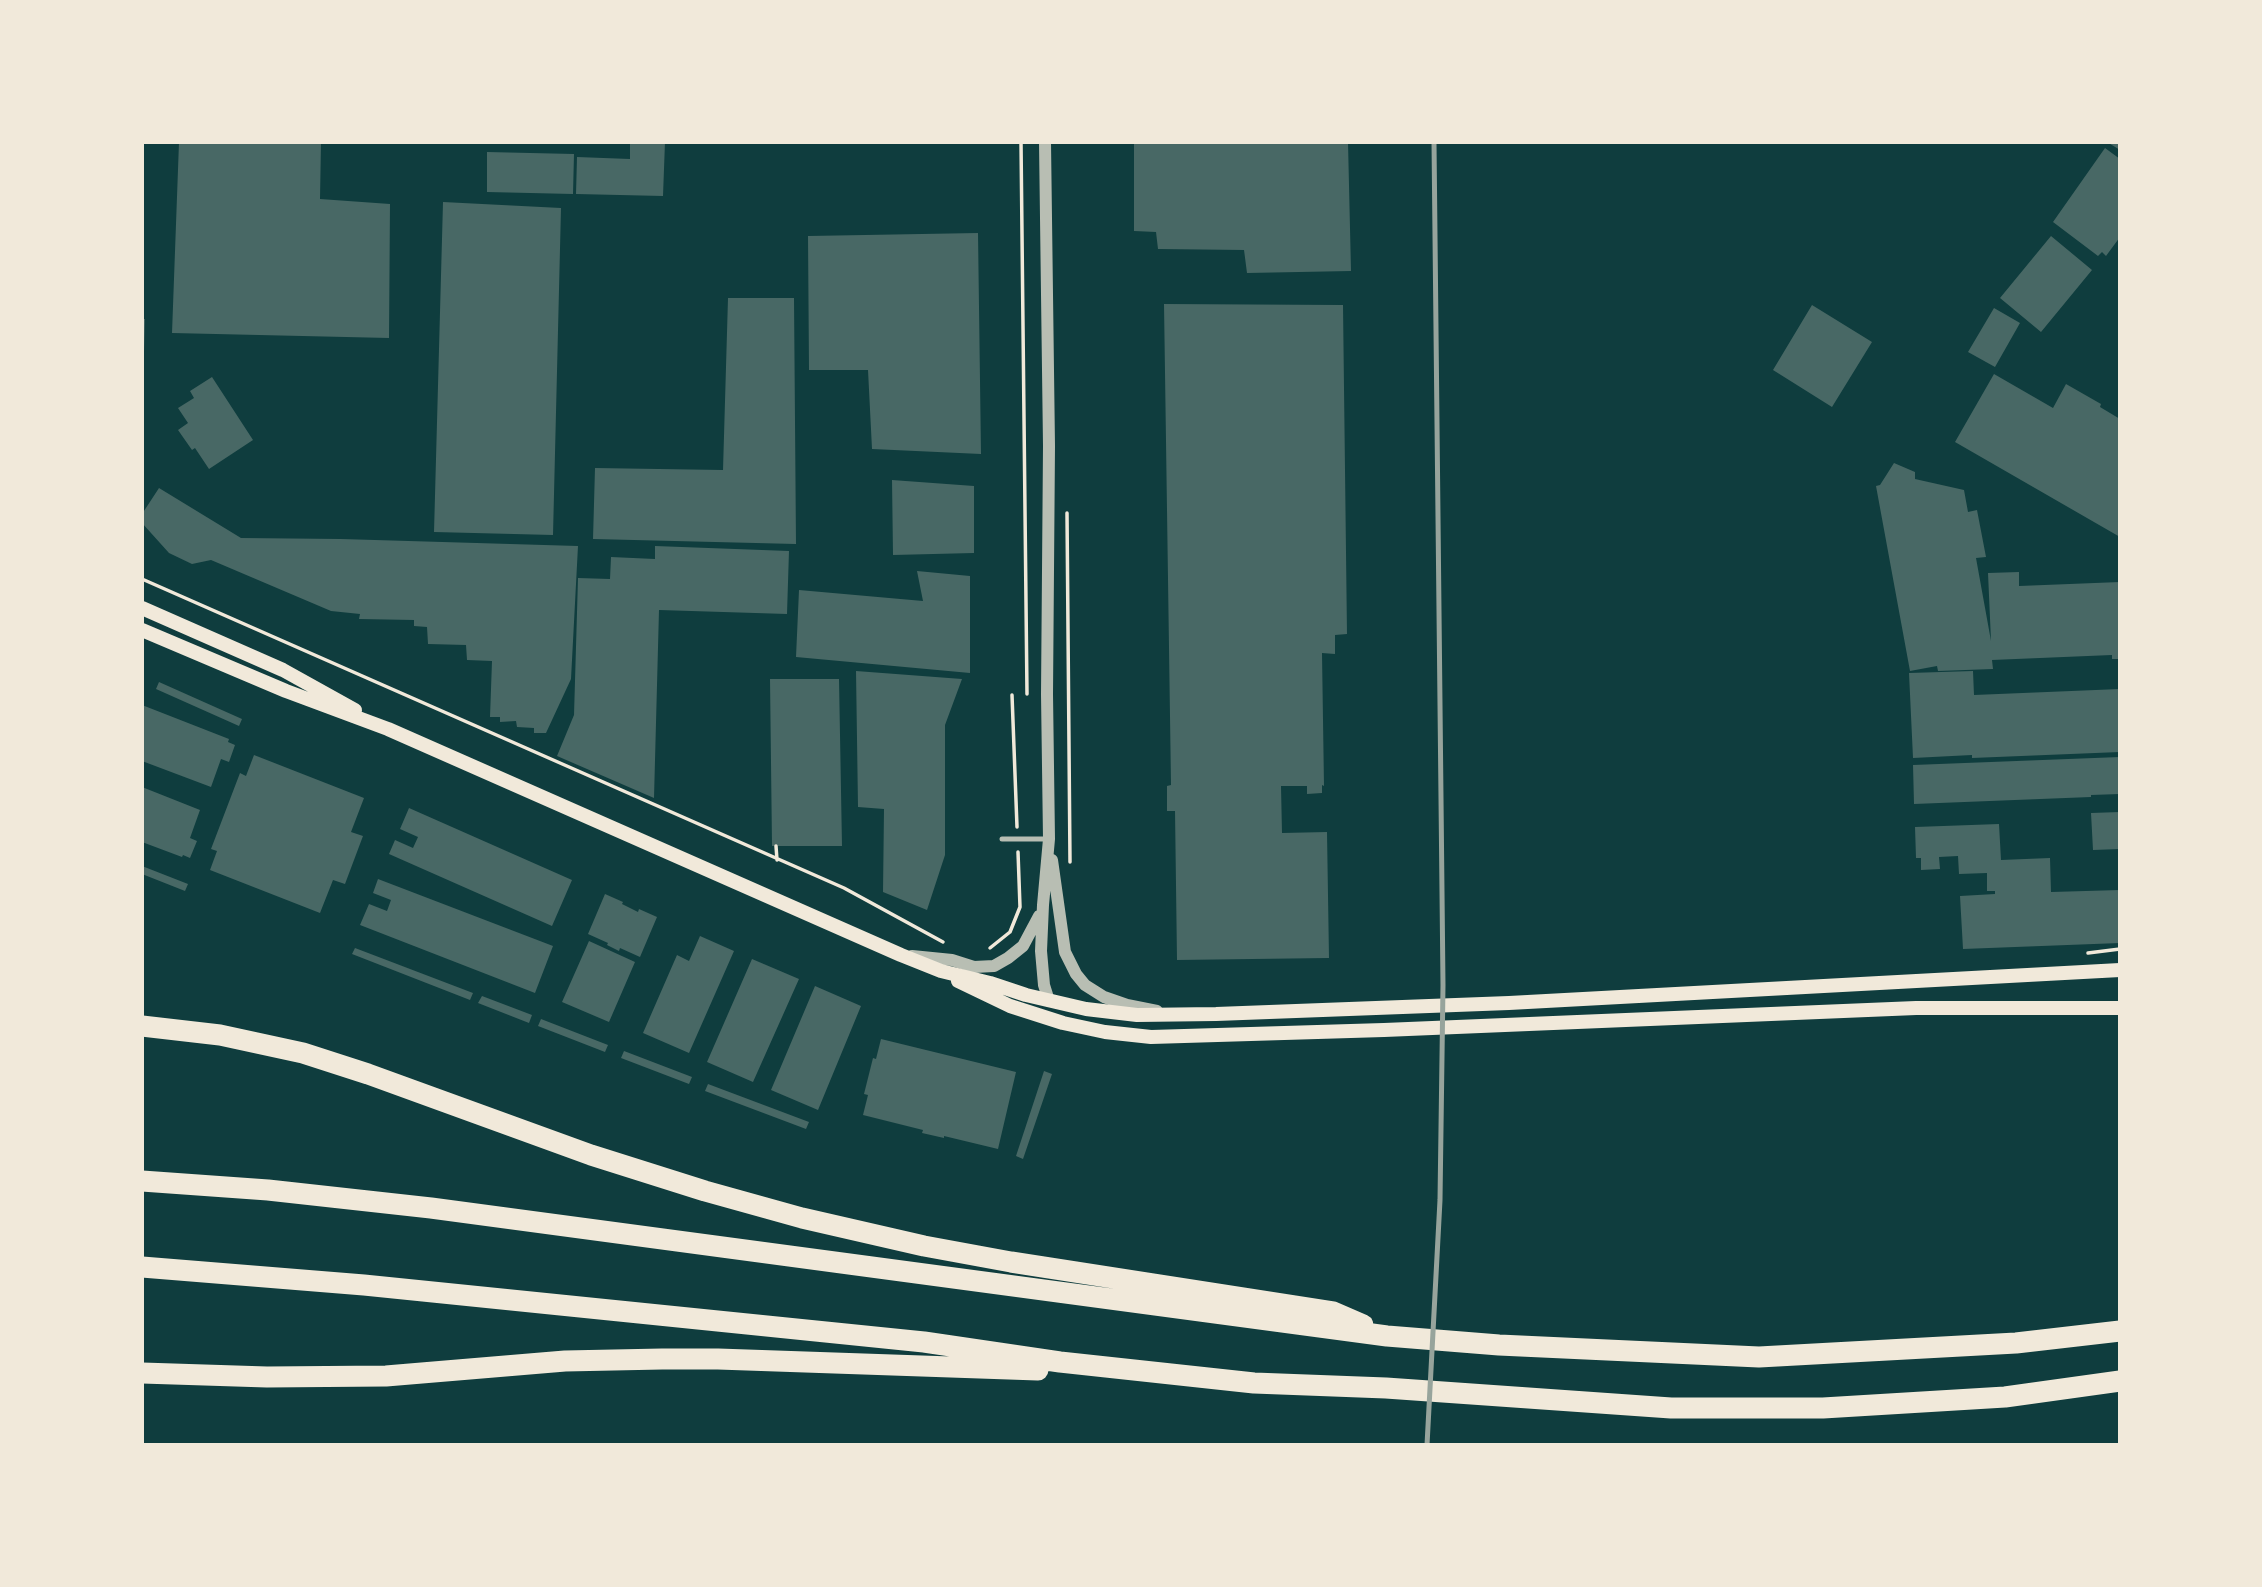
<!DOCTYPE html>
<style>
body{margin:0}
#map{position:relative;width:2262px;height:1587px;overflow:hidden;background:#0f3d3e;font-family:Manrope,sans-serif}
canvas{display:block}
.frame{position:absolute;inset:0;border:144px solid #f1e9da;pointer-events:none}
</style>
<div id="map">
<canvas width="2262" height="1587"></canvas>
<div class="frame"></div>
</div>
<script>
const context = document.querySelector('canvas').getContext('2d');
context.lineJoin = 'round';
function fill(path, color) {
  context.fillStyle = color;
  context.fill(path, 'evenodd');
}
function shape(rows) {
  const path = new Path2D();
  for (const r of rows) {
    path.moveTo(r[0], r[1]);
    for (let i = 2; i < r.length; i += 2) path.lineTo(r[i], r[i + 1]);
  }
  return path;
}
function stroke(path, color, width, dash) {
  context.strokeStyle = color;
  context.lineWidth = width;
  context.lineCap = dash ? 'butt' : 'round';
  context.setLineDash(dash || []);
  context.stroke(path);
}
const building = shape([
 [179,142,321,142,320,199,390,204,389,338,172,333],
 [630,142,665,142,663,196,576,194,577,157,630,159],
 [1134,142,1348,142,1351,271,1247,273,1244,250,1158,249,1156,232,1134,231],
 [2107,142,2120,142,2120,150],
 [2105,148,2120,159,2120,237,2106,256,2102,252,2098,256,2053,222],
 [487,152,574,154,573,194,487,192],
 [443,202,561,208,553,535,434,532],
 [978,233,981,454,872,449,868,370,809,370,808,236],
 [2051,236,2092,270,2041,332,2000,298],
 [728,298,794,298,796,544,593,539,595,468,723,470],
 [1164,304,1343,305,1347,634,1335,635,1335,654,1322,653,1324,786,1322,785,1322,793,1307,794,1307,786,1281,786,1282,833,1327,832,1329,958,1177,960,1175,811,1167,811,1167,786,1171,785],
 [1812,305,1872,342,1832,407,1773,370],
 [1994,308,2020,323,1995,367,1968,352],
 [142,319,145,319,144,352,142,352],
 [1994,374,2053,408,2066,384,2101,404,2100,407,2120,419,2120,537,1955,442],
 [212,377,253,440,209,469,195,448,192,450,178,430,188,423,178,408,194,398,190,391],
 [1894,463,1915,472,1915,479,1964,490,1968,512,1977,510,1986,557,1976,558,1991,641,1988,573,2019,572,2019,586,2120,582,2120,659,2112,659,2112,655,1992,660,1993,669,1938,671,1937,666,1910,671,1876,486,1880,485],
 [892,480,974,486,974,553,893,555],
 [159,488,241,538,341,539,578,546,571,679,546,733,534,733,534,728,517,727,516,721,500,722,500,717,490,717,492,661,467,660,466,645,428,644,427,627,414,626,414,620,359,619,360,614,331,611,211,560,192,564,169,553,142,523,142,514],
 [655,546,789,551,787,614,659,610,654,798,557,756,574,715,578,578,610,579,611,557,655,559],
 [917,571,970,576,970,673,796,657,799,590,923,601],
 [856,671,962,679,945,725,945,855,927,910,883,892,884,809,858,807],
 [1973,671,1974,695,2120,689,2120,752,1972,758,1972,755,1913,758,1909,673],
 [770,679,839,679,842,846,772,846],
 [159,682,242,719,239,726,156,689],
 [142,705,229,739,228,742,235,745,229,762,221,759,211,787,142,761],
 [254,755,364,798,351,832,363,836,345,884,333,880,320,913,210,870,217,851,211,849,240,773,246,776],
 [2120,757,2120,794,2091,795,2091,797,1914,804,1913,765],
 [142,787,200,810,190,838,197,841,190,858,183,855,182,857,142,842],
 [409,808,572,880,552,926,389,854,395,840,413,848,418,837,400,829],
 [2120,812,2120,849,2093,850,2091,813],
 [1999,824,2001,860,2050,858,2051,892,2120,890,2120,943,1963,949,1960,896,1995,894,1995,891,1987,891,1987,873,1959,874,1958,856,1939,857,1940,869,1921,870,1921,858,1916,858,1915,827],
 [142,866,188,884,185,891,142,874],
 [378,879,553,946,535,993,360,925,369,904,387,911,391,900,373,893],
 [605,894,623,902,622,904,638,912,639,909,657,917,640,957,620,948,619,951,607,945,608,943,588,934],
 [700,936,734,951,689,1053,643,1033,677,955,689,961],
 [589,941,635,962,609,1022,562,1002],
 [355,948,473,993,470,1000,352,954],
 [752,959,799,979,753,1082,707,1062],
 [815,986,861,1006,818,1110,771,1090],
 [482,996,532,1015,529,1023,478,1003],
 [541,1019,608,1045,605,1052,538,1026],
 [881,1039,1016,1072,998,1149,944,1136,944,1138,922,1133,923,1130,863,1115,868,1095,864,1094,873,1058,876,1059],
 [624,1051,692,1077,689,1084,621,1058],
 [1044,1071,1052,1074,1023,1159,1016,1156],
 [708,1084,809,1122,806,1129,705,1091]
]);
const path = shape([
 [1021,142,1027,694],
 [1067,513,1070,862],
 [142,579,844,888,943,942],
 [1012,695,1017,827],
 [776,846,777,860],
 [990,948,1010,932,1020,907,1018,852],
 [2088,953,2120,949]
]);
const service = shape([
 [1002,839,1047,839]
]);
const tertiary = shape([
 [1045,142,1049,446,1047,694,1049,839,1043,905,1041,951,1044,985,1049,1001],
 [1052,860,1065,952,1076,974,1085,985,1104,997,1127,1005,1157,1011],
 [912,956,952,960,974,967,994,966,1008,958,1023,946,1039,916]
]);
const secondary = shape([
 [142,608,283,670,355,710],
 [142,630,286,691,388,729,901,955,941,971,990,983,1026,995,1086,1009,1137,1015,1216,1014,1509,1003,2120,970],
 [958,981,1010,1006,1063,1023,1105,1032,1151,1037,1384,1030,1916,1008,2120,1008]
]);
const motorway = shape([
 [142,1026,220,1035,303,1053,368,1074,591,1155,705,1191,802,1218,924,1246,1011,1262,1333,1312,1363,1325],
 [142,1181,268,1190,431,1208,1387,1336,1499,1345,1759,1357,2016,1343,2120,1331],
 [142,1267,364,1285,924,1342,1060,1362,1254,1383,1386,1388,1671,1408,1823,1408,2005,1397,2120,1381],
 [142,1373,267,1377,386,1376,565,1361,662,1359,718,1359,1038,1370]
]);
const rail = shape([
 [1427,1445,1440,1200,1443,985,1434,142]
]);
fill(building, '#486865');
stroke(path, '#f1e9da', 3.5);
stroke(service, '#b8beb3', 5);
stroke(tertiary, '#b8beb3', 12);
stroke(secondary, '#f1e9da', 14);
stroke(motorway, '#f1e9da', 21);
stroke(rail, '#97a49c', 5);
</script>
